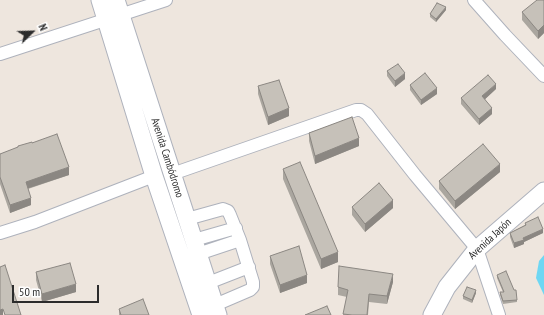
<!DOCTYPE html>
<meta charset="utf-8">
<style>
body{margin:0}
#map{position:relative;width:544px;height:315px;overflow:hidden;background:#eee6de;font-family:"PT Sans Narrow",sans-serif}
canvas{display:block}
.north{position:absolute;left:12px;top:12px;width:40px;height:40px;-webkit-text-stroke:3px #fff;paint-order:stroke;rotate:67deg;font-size:11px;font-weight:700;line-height:16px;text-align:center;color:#2c2c2c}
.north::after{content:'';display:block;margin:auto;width:14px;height:18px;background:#2c2c2c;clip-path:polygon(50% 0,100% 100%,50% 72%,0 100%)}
.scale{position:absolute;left:12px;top:285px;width:87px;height:18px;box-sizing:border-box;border:2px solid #2c2c2c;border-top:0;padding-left:5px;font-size:12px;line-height:14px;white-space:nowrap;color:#2c2c2c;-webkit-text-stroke:3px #fff;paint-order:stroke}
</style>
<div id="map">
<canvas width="544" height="315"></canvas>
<div class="north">N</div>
<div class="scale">50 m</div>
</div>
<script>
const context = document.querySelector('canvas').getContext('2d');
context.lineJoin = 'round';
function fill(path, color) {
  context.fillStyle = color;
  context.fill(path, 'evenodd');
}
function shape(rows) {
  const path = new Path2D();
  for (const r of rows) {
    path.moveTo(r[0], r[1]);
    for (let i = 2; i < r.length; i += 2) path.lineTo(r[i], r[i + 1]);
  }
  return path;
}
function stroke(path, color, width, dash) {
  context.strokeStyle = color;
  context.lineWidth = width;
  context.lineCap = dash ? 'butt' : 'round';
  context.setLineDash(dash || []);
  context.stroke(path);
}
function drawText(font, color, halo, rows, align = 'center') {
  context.font = font + ' "PT Sans Narrow",sans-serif';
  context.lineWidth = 3.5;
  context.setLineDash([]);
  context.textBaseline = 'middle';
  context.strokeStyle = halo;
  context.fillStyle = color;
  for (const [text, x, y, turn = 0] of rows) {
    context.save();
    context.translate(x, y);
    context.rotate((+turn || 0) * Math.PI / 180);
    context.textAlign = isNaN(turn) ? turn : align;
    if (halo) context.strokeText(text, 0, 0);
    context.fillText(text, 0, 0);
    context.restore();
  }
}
const water = shape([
 [544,255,544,295,536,278,539,261]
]);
const street = shape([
 [474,0,505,35,544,76],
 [0,54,166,0],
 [172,174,356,110,361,110,367,114,415,175,477,249,499,315],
 [187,219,223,209,228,211,230,215,240,240,253,282,253,287,250,290,215,305],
 [0,233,35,222,154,176],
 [194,240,236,228],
 [198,254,240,240],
 [208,283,249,267]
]);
const secondary = shape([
 [100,0,154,176,201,315],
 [116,0,218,315],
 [432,315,447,287,477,249,544,191]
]);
const wall = shape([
 [544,0,544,33,538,39,522,20,522,12],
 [446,10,436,22,430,17,430,14],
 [387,71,405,79,395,87,387,76],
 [410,85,437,94,421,105,410,90],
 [258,86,289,116,268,125,258,94],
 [496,89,485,99,492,114,479,125,461,104,461,98],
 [309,133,359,146,315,164,309,141],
 [32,143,69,175,28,189,31,205,10,213,0,184,0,154],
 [283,169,338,262,321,269,283,179],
 [500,172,455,209,439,189,439,181],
 [352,207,393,208,365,232,352,215],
 [525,223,543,233,524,242,524,244,514,248,510,237,510,233,525,225],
 [270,256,307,283,280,293,270,264],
 [36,272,76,292,42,302,36,280],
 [497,275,517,300,517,302,503,304,500,295,500,292,503,292,497,278],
 [393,282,387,304,369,302,368,315,343,315,347,297,338,295,338,287],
 [476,293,472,303,463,299,463,296],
 [119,309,149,315,119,315]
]);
const shadedWall = shape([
 [446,7,446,10,436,22,436,19],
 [544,25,544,33,538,39,538,31],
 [405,73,405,79,395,87,395,81],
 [496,84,496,89,482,102,482,96],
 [437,88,437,94,421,105,421,100],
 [289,108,289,116,268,125,268,117],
 [492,108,492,114,479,125,479,119],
 [359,138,359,146,315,164,315,156],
 [500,164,500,172,455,209,455,201],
 [69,167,69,175,26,189,26,182],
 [31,198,31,205,10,213,10,205],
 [393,200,393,208,365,232,365,224],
 [543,229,543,233,524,242,524,244,514,248,514,243,523,238],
 [338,252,338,262,321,269,321,259],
 [393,274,393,282,387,304,387,296],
 [307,275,307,283,280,293,280,285],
 [76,284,76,292,42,302,42,294],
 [476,290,476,293,472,303,472,300],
 [3,309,3,315,0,315,0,310]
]);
const building = shape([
 [537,0,544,0,544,25,538,31,522,12,537,0],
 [437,3,446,7,436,19,430,14,437,3],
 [398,64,405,73,395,81,387,71,398,64],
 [425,73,437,88,421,100,410,85,425,73],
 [488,75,496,84,482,96,492,108,479,119,461,98,488,75],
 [279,80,289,108,268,117,258,86,279,80],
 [352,117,359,138,315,156,309,133,352,117],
 [57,134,69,167,26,182,31,198,10,205,0,177,0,154,18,147,18,146,32,142,32,143,57,134],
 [483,144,500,164,455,201,439,181,483,144],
 [300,162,338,252,321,259,283,169,300,162],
 [379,183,393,200,365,224,352,207,379,183],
 [538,217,543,229,523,238,524,240,514,243,510,233,526,225,525,223,538,217],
 [299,246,307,275,280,285,270,256,299,246],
 [70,263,76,284,42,294,36,272,70,263],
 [5,265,21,315,5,315,3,309,0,310,0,267,5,265],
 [339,266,393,274,387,296,369,294,367,315,352,315,343,314,348,290,338,287,339,266],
 [506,271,514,290,516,290,517,300,503,301,500,292,504,292,497,275,506,271],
 [467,287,476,290,472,300,463,296,467,287],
 [143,299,149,315,121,315,119,309,143,299],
 [327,306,331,315,305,315,327,306]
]);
const streetNames = [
 ["Avenida Cambódromo",167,158,72],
 ["Avenida Japón",490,239,-43]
];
fill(water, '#6ed7f3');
stroke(street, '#aeb2bc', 14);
stroke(secondary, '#aeb2bc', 19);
stroke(street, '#fff', 12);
stroke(secondary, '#fff', 17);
fill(wall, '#aaa69f');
fill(shadedWall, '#8b8782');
fill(building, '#c6c1b9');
stroke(building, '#8b8782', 1);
drawText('11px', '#2c2c2c', '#fff', streetNames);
</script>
